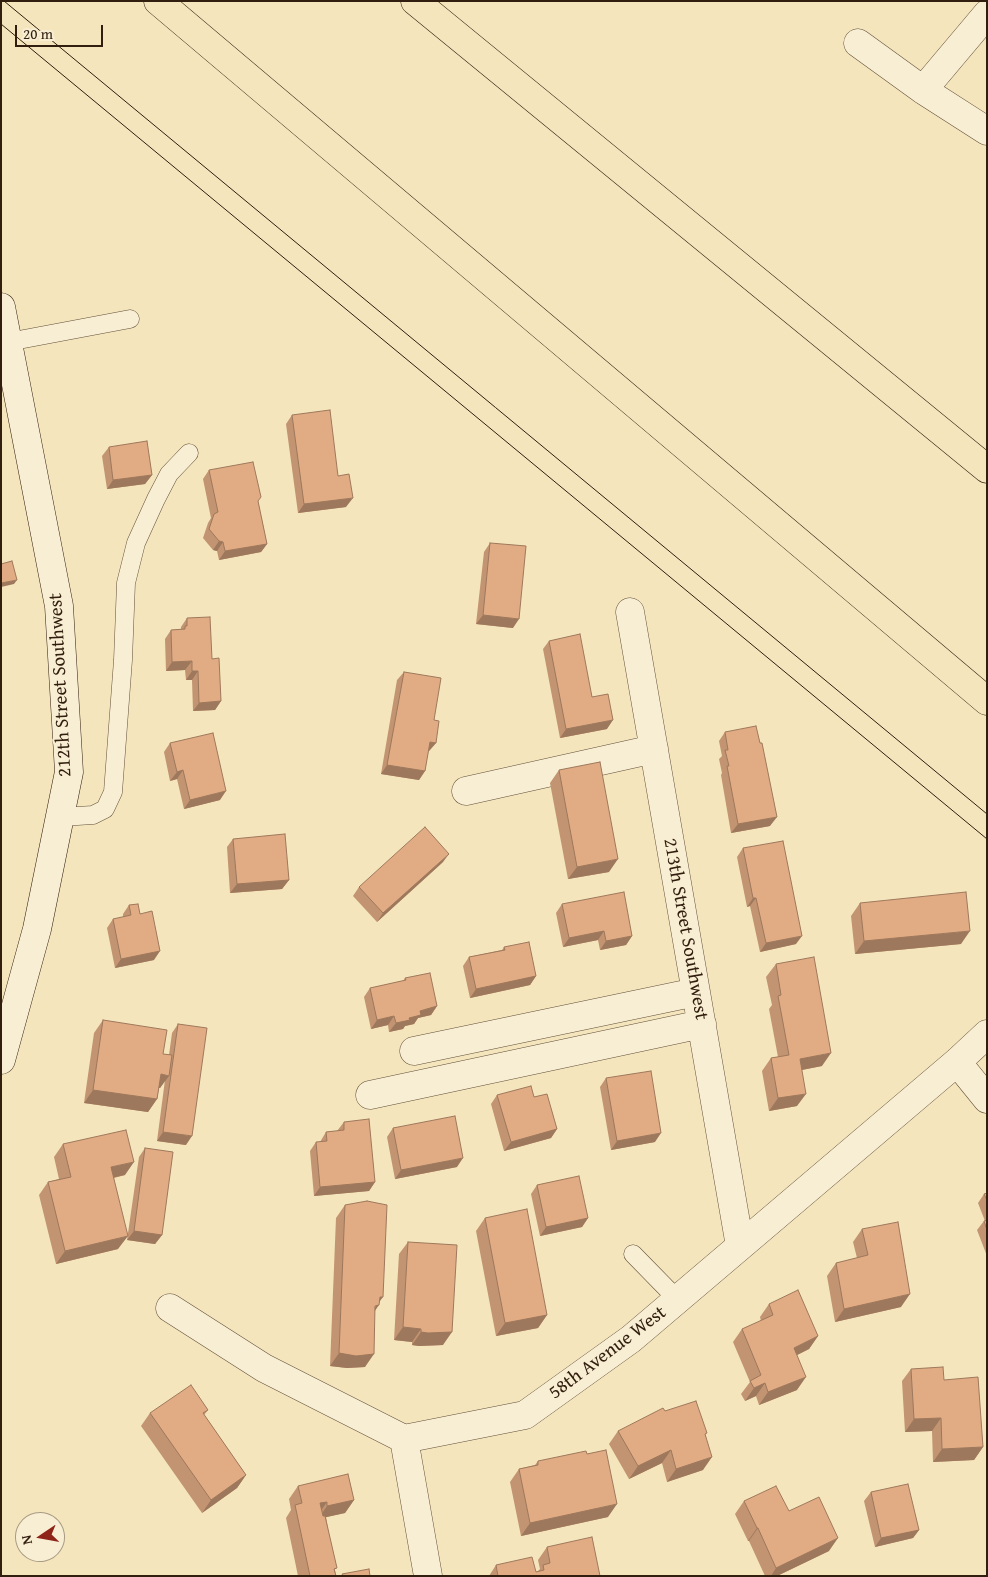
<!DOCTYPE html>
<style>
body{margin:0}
#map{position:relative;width:988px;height:1577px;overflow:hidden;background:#f4e5bc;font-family:"Gentium Book Plus",serif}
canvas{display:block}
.frame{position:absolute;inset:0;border:2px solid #311e0e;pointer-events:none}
.north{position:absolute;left:15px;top:1512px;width:50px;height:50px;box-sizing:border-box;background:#f8eed3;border:1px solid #a89b84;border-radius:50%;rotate:258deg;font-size:14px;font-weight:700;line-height:20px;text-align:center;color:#311e0e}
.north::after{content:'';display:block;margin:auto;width:18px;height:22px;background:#8f2418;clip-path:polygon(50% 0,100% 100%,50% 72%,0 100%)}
.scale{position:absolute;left:15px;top:25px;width:88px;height:22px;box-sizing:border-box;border:2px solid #311e0e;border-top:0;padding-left:6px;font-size:15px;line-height:18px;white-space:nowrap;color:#311e0e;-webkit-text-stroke:4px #f8eed3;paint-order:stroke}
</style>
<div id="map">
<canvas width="988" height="1577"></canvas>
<div class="frame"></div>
<div class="north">N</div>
<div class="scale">20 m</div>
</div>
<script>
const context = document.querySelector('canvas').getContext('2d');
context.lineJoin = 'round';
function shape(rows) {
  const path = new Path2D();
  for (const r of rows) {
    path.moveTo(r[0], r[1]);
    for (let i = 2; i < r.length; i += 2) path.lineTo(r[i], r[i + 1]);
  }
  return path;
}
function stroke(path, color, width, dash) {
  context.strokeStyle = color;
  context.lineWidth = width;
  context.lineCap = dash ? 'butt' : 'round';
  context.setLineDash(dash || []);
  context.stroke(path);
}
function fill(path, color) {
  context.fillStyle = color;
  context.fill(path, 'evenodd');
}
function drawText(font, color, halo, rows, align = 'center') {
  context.font = font + ' "Gentium Book Plus",serif';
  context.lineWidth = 4;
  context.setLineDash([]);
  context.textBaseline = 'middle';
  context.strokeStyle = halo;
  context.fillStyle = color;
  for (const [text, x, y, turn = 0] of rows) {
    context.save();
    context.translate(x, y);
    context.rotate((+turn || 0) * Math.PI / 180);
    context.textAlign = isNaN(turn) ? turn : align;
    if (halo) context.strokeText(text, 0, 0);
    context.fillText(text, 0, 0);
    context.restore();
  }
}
const service = shape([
 [8,342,130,319],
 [61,817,93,815,105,809,113,792,123,660,126,583,136,543,156,499,169,474,189,453],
 [633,1254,678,1300]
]);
const minor = shape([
 [858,43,923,90,987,131],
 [923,90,987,14],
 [630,612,740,1246],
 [466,791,654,749],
 [414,1051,696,992],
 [957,1062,987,1099],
 [370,1095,702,1024],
 [170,1308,264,1368,404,1439,525,1415,631,1339,957,1062,987,1034],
 [404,1439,428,1576]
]);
const secondary = shape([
 [1,307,59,606,69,772,37,929,1,1060]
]);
const motorway = shape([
 [158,1,987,701],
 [415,1,987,469]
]);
const tram = shape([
 [4,1,987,814],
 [1,24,987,839]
]);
const wall = shape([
 [292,415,338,476,346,507,298,513,286,424],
 [109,447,152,475,145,484,107,489,102,456],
 [209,470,258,501,267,544,261,552,219,560,217,551,213,550,203,538,208,523,211,518,203,479],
 [490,543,513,628,476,624,484,552],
 [187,618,212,659,221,701,215,710,193,711,192,680,186,680,185,670,166,671,165,639,171,630,181,629,181,627],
 [549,641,592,697,607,729,560,738,543,649],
 [404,672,434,720,436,743,429,751,428,751,425,771,419,780,381,774,397,680],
 [725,732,770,826,731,833,721,775,722,773,719,759,722,756,719,741],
 [170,743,220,800,184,809,177,779,170,781,164,752],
 [559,770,609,872,568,879,550,783],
 [233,839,289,880,282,889,230,893,227,847],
 [743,848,796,944,760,952,750,906,747,907,737,857],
 [443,862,377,922,353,896,359,887],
 [860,903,961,944,855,954,851,916],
 [562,904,632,936,626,945,600,950,598,940,563,947,556,913],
 [129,905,140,914,154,960,115,968,107,928,113,919,123,917,123,914],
 [504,947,536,976,530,985,470,998,463,966,469,957,502,950],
 [776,964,822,1066,802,1070,797,1106,769,1111,762,1071,771,1058,778,1057,769,1009,772,1005,766,977],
 [405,978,437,1006,431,1015,418,1018,414,1024,405,1026,403,1029,389,1032,388,1025,371,1029,364,997,370,988,403,981],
 [103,1020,163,1054,169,1055,172,1033,178,1024,186,1145,157,1141,165,1080,160,1088,159,1088,157,1099,148,1112,84,1103,94,1033],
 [606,1078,655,1142,611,1150,600,1087],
 [497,1095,534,1097,557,1129,551,1138,504,1151,491,1104],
 [344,1122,375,1182,369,1191,314,1196,310,1151,316,1142,320,1142,326,1132,337,1131],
 [393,1128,457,1167,395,1179,387,1137],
 [63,1144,125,1175,114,1178,118,1249,56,1264,39,1195,48,1182,59,1179,54,1157],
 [145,1148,162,1235,155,1244,127,1240,139,1157],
 [537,1185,588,1218,582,1227,540,1236,531,1194],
 [987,1193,987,1256,977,1230,984,1221,985,1221,978,1203,984,1194],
 [345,1205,375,1310,365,1367,347,1368,330,1366,336,1218],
 [485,1218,547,1315,538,1328,496,1336,476,1231],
 [862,1229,901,1307,835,1322,827,1276,836,1263,857,1258,853,1242],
 [408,1242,443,1345,419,1346,412,1345,412,1342,394,1340,399,1254],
 [769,1304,818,1336,809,1349,797,1355,797,1390,759,1405,756,1396,745,1401,741,1394,750,1382,733,1342,742,1329,761,1321,760,1317],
 [911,1369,944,1380,983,1447,974,1460,933,1462,932,1431,905,1432,902,1381],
 [208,1410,204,1415,246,1475,237,1488,202,1513,141,1426,150,1413],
 [665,1411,706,1435,703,1470,667,1482,662,1463,629,1479,609,1444,618,1431],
 [538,1461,608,1517,521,1536,510,1482,519,1469,535,1465],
 [298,1486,354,1500,345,1513,326,1517,336,1576,298,1576,286,1518,291,1510,289,1499],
 [871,1492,919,1530,913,1538,875,1547,864,1501],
 [744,1501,789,1511,829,1551,777,1576,765,1576,749,1541,748,1541,735,1514],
 [547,1547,600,1576,489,1576,496,1565,536,1572,538,1571,540,1569,538,1560]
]);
const shadedWall = shape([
 [152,475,145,484,107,489,113,480],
 [353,498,346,507,298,513,304,504],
 [219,541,223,542,217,551,213,550],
 [267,544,261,552,219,560,225,551],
 [17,580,14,584,1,587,1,583],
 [483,615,519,619,513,628,476,624],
 [192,661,185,670,166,671,172,662],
 [192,671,198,671,192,680,186,680],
 [221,701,215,710,193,711,199,703],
 [613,720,607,729,560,738,566,729],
 [430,742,436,743,429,751,424,751],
 [387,765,425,771,419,780,381,774],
 [183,770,177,779,170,781,177,772],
 [226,791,220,800,184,809,190,800],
 [777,817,770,826,731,833,738,824],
 [449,854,443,862,377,922,383,913],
 [618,859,609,872,568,879,577,867],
 [289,880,282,889,230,893,237,884],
 [753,898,756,898,750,906,747,907],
 [604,931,598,940,563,947,569,938],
 [970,931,961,944,855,954,864,941],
 [632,936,626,945,600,950,606,941],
 [802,936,796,944,760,952,766,943],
 [160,951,154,960,115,968,121,959],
 [536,976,530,985,470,998,476,989],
 [437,1006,431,1015,418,1018,414,1024,405,1026,403,1029,389,1032,396,1023,409,1018,420,1011],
 [394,1016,388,1025,371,1029,377,1020],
 [831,1053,822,1066,791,1072,800,1059],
 [161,1074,169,1076,160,1088,152,1087],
 [93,1090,157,1099,148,1112,84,1103],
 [806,1094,797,1106,769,1111,778,1098],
 [557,1129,551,1138,504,1151,511,1142],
 [163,1132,192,1136,186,1145,157,1141],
 [661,1133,655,1142,611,1150,617,1141],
 [463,1158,457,1167,395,1179,401,1170],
 [134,1162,125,1175,102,1180,111,1167],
 [375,1182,369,1191,314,1196,320,1187],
 [588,1218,582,1227,540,1236,546,1227],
 [134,1231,162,1235,155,1244,127,1240],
 [128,1236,118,1249,56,1264,65,1251],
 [910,1294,901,1307,835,1322,844,1309],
 [380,1297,383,1297,377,1305,379,1305,370,1318],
 [547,1315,538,1328,496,1336,505,1323],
 [403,1327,421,1329,412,1342,394,1340],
 [421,1332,452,1332,443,1345,419,1346,412,1345],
 [818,1336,809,1349,785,1361,794,1348],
 [339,1353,374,1354,365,1367,347,1368,330,1366],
 [806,1377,797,1390,759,1405,768,1392],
 [765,1383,756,1396,745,1401,754,1388],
 [941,1418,932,1431,905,1432,914,1419],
 [983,1447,974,1460,933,1462,942,1449],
 [671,1450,662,1463,629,1479,638,1466],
 [712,1457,703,1470,667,1482,676,1469],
 [246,1475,237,1488,202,1513,211,1500],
 [354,1500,345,1513,318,1519,327,1506],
 [327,1502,318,1515,320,1503],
 [617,1504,608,1517,521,1536,530,1523],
 [757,1528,758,1528,749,1541,748,1541],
 [919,1530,913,1538,875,1547,881,1538],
 [838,1538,829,1551,777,1576,771,1576,776,1568]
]);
const building = shape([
 [330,410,338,476,349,474,353,498,304,504,292,415,330,410],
 [147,441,152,475,113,480,109,447,147,441],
 [253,462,261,497,258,501,267,544,225,551,223,542,219,541,209,529,214,514,218,512,209,470,253,462],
 [490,543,526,546,519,619,483,615,490,543],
 [12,561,17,580,1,583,1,564,12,561],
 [210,617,212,659,219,658,221,701,199,703,198,671,192,671,192,661,172,662,171,630,185,629,185,626,187,626,187,618,210,617],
 [580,634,592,697,608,694,613,720,566,729,549,641,580,634],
 [404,672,441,678,434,720,439,721,436,743,430,742,425,771,387,765,404,672],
 [756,726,760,743,762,743,777,817,738,824,727,766,729,766,725,750,728,750,725,732,756,726],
 [213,733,226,791,190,800,183,770,177,772,170,743,213,733],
 [600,762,618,859,577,867,559,770,600,762],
 [425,827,449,854,383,913,359,887,425,827],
 [285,834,289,880,237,884,233,839,285,834],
 [783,841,802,936,766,943,756,898,753,898,743,848,783,841],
 [624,892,632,936,606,941,604,931,569,938,562,904,624,892],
 [966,892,970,931,864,941,860,903,966,892],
 [138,904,140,914,152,911,160,951,121,959,113,919,131,915,129,905,138,904],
 [529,942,536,976,476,989,469,957,505,950,504,947,529,942],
 [814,957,831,1053,800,1059,806,1094,778,1098,771,1058,789,1055,778,996,781,995,776,964,814,957],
 [430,973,437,1006,420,1011,421,1015,409,1018,410,1020,396,1023,394,1016,377,1020,370,988,406,980,405,978,430,973],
 [103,1020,167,1030,163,1054,172,1055,169,1076,161,1074,157,1099,93,1090,103,1020],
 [178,1024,207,1028,192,1136,163,1132,178,1024],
 [651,1071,661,1133,617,1141,606,1078,651,1071],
 [531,1086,534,1097,547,1094,557,1129,511,1142,497,1095,531,1086],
 [455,1116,463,1158,401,1170,393,1128,455,1116],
 [369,1119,375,1182,320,1187,316,1142,327,1141,326,1132,344,1130,344,1122,369,1119],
 [126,1130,134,1162,111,1167,128,1236,65,1251,48,1182,71,1177,63,1144,126,1130],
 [145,1148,173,1152,162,1235,134,1231,145,1148],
 [579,1176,588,1218,546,1227,537,1185,579,1176],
 [987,1193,987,1200,984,1194,987,1193],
 [367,1201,387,1205,383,1297,380,1297,379,1305,375,1306,374,1354,356,1356,339,1353,345,1205,367,1201],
 [527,1209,547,1315,505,1323,485,1218,527,1209],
 [987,1220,987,1230,984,1221,987,1220],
 [898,1222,910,1294,844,1309,836,1263,868,1255,862,1229,898,1222],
 [408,1242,457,1245,452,1332,428,1333,421,1332,421,1329,403,1327,408,1242],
 [798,1290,818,1336,794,1348,806,1377,768,1392,765,1383,754,1388,750,1381,761,1375,742,1329,773,1315,769,1304,798,1290],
 [943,1367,944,1380,978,1377,983,1447,942,1449,941,1418,914,1419,911,1369,943,1367],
 [191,1385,208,1410,203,1413,246,1475,211,1500,150,1413,191,1385],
 [696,1401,707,1433,705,1434,712,1457,676,1469,671,1450,638,1466,618,1431,663,1408,665,1411,696,1401],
 [606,1450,617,1504,530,1523,519,1469,538,1465,538,1461,586,1451,587,1454,606,1450],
 [348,1474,354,1500,327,1506,327,1502,320,1503,323,1516,325,1516,337,1568,334,1569,336,1576,310,1576,295,1505,302,1503,298,1486,348,1474],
 [908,1484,919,1530,881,1538,871,1492,908,1484],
 [776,1486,789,1511,819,1497,838,1538,776,1568,758,1528,757,1528,744,1501,776,1486],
 [592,1537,600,1576,498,1576,496,1565,532,1557,536,1572,544,1570,543,1565,550,1563,547,1547,592,1537],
 [369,1569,370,1576,343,1576,342,1574,369,1569]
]);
const streetNames = [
 ["212th Street Southwest",61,685,-93],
 ["213th Street Southwest",685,929,80],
 ["58th Avenue West",608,1353,-37]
];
stroke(service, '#62503a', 19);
stroke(minor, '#62503a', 29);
stroke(secondary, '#311e0e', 29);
stroke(motorway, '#311e0e', 29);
stroke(service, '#f8eed3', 18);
stroke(minor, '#f8eed3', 28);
stroke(secondary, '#f8eed3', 28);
stroke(motorway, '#f4e5bc', 28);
stroke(tram, '#311e0e', 1);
fill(wall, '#c29472');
fill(shadedWall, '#9e785c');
fill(building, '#e1ac84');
stroke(building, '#9e785c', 1);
drawText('19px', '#311e0e', '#f8eed3', streetNames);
</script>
